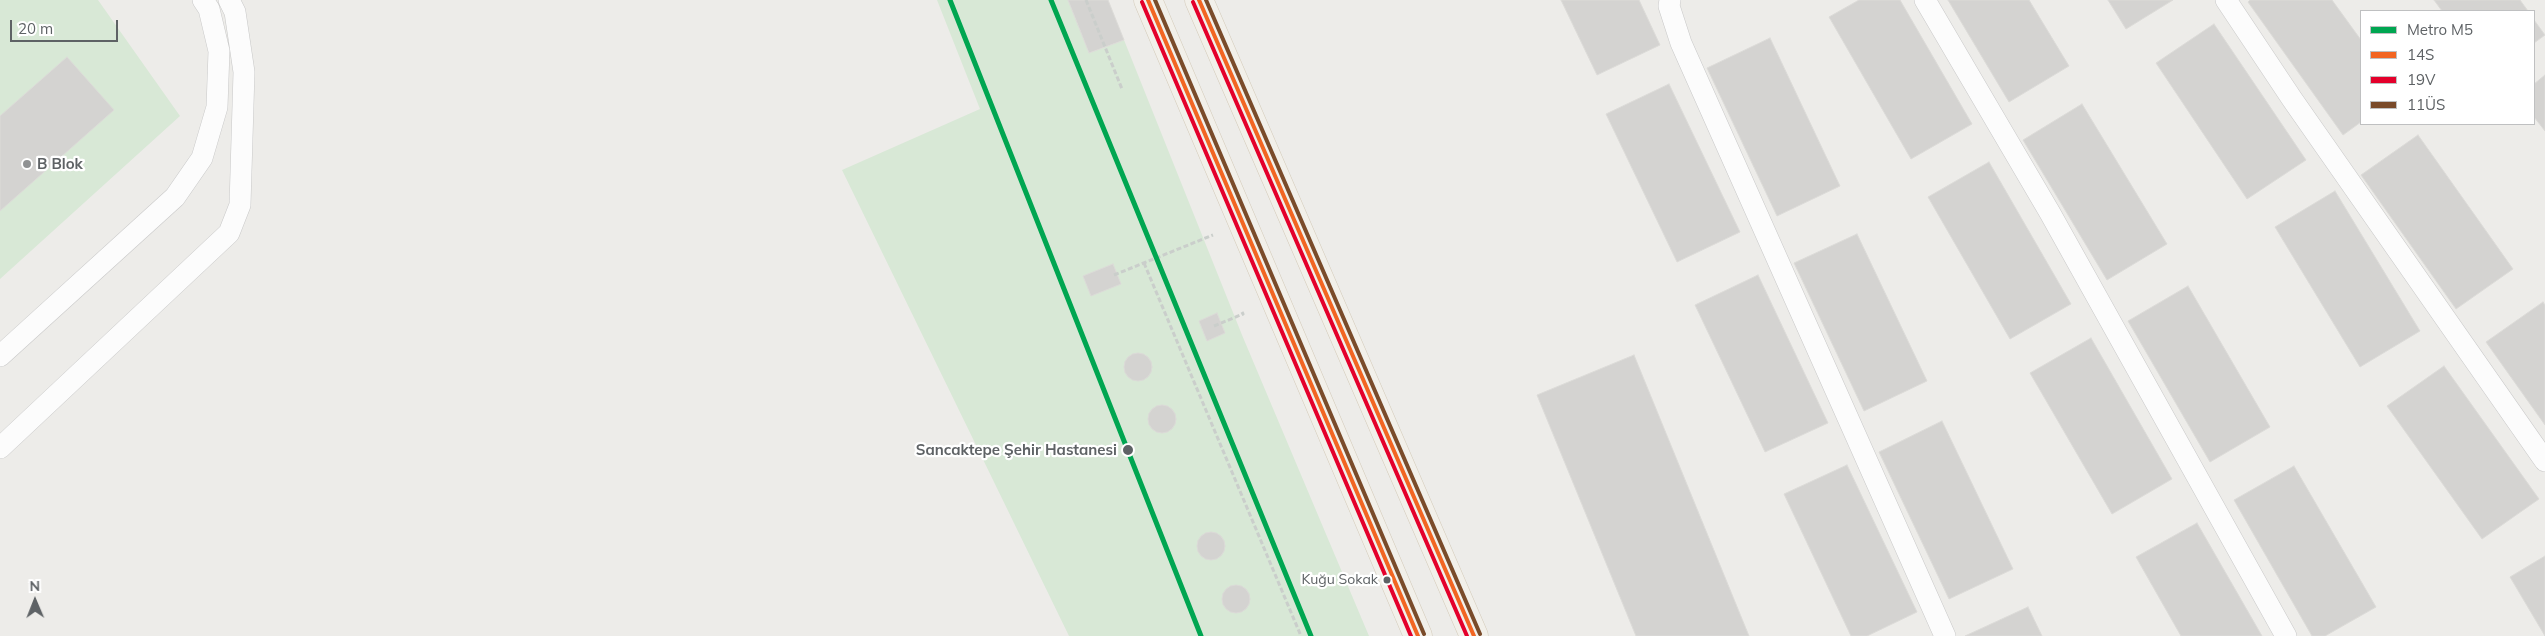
<!DOCTYPE html>
<meta charset="utf-8">
<style>
body{margin:0}
#map{position:relative;width:2545px;height:636px;overflow:hidden;background:#edece9;font-family:Mulish,sans-serif}
canvas{display:block}
.legend{position:absolute;left:2360px;top:10px;width:175px;height:115px;box-sizing:border-box;background:#fff;border:1px solid #bfc0c1;margin:0;padding:6px 9px;list-style:none;font-size:15px;color:#5e6265}
.legend li{display:flex;align-items:center;gap:10px;height:25px}
.legend b{width:25px;border:1px solid #bfc0c1}
.north{position:absolute;left:10px;top:576px;width:50px;height:50px;-webkit-text-stroke:4px #fff;paint-order:stroke;rotate:359deg;font-size:14px;font-weight:700;line-height:20px;text-align:center;color:#5e6265}
.north::after{content:'';display:block;margin:auto;width:18px;height:22px;background:#5e6265;clip-path:polygon(50% 0,100% 100%,50% 72%,0 100%)}
.scale{position:absolute;left:10px;top:20px;width:108px;height:22px;box-sizing:border-box;border:2px solid #5e6265;border-top:0;padding-left:6px;font-size:15px;line-height:18px;white-space:nowrap;color:#5e6265;-webkit-text-stroke:4px #fff;paint-order:stroke}
</style>
<div id="map">
<canvas width="2545" height="636"></canvas>
<ul class="legend">
<li><b style="height:6px;background:#00a651"></b>Metro M5</li>
<li><b style="height:6px;background:#f26522"></b>14S</li>
<li><b style="height:6px;background:#e4002b"></b>19V</li>
<li><b style="height:6px;background:#7a4b2a"></b>11ÜS</li>
</ul>
<div class="north">N</div>
<div class="scale">20 m</div>
</div>
<script>
const context = document.querySelector('canvas').getContext('2d');
context.lineJoin = 'round';
function fill(path, color) {
  context.fillStyle = color;
  context.fill(path, 'evenodd');
}
function shape(rows) {
  const path = new Path2D();
  for (const r of rows) {
    if (r.length === 3) {
      path.moveTo(r[0] + r[2], r[1]);
      path.arc(r[0], r[1], r[2], 0, 2 * Math.PI);
      continue;
    }
    path.moveTo(r[0], r[1]);
    for (let i = 2; i < r.length; i += 2) path.lineTo(r[i], r[i + 1]);
  }
  return path;
}
function stroke(path, color, width, dash) {
  context.strokeStyle = color;
  context.lineWidth = width;
  context.lineCap = dash ? 'butt' : 'round';
  context.setLineDash(dash || []);
  context.stroke(path);
}
function drawText(font, color, halo, rows, align = 'center') {
  context.font = font + ' Mulish,sans-serif';
  context.lineWidth = 4.5;
  context.setLineDash([]);
  context.textBaseline = 'middle';
  context.strokeStyle = halo;
  context.fillStyle = color;
  for (const [text, x, y, turn = 0] of rows) {
    context.save();
    context.translate(x, y);
    context.rotate((+turn || 0) * Math.PI / 180);
    context.textAlign = isNaN(turn) ? turn : align;
    if (halo) context.strokeText(text, 0, 0);
    context.fillText(text, 0, 0);
    context.restore();
  }
}
const green = shape([
 [0,0,98,0,180,116,0,279],
 [937,0,1068,0,1089,53,1124,40,1242,335,1369,636,1069,636,842,170,980,109]
]);
const building = shape([
 [1068,0,1108,0,1124,40,1089,53,1068,0],
 [1561,0,1639,0,1660,45,1597,75,1561,0],
 [1859,0,1900,0,1972,124,1911,159,1829,17,1859,0],
 [1948,0,2029,0,2069,66,2009,102,1948,0],
 [2108,0,2173,0,2126,29,2108,0],
 [2250,0,2332,0,2361,40,2361,122,2343,135,2248,2,2250,0],
 [2434,0,2520,0,2528,11,2442,11,2434,0],
 [2534,20,2545,35,2534,43,2534,20],
 [2214,24,2306,160,2247,199,2156,63,2214,24],
 [1770,38,1840,186,1777,216,1707,68,1770,38],
 [67,57,114,110,0,211,0,116,67,57],
 [2545,75,2545,131,2534,117,2534,84,2545,75],
 [1669,84,1740,232,1677,262,1606,114,1669,84],
 [2082,104,2167,244,2107,280,2023,140,2082,104],
 [2418,135,2513,269,2456,309,2361,175,2418,135],
 [1989,162,2071,304,2010,339,1928,197,1989,162],
 [2335,191,2420,331,2360,367,2275,227,2335,191],
 [1857,234,1927,381,1864,411,1794,263,1857,234],
 [1113,264,1121,284,1091,296,1083,276,1113,264],
 [1758,275,1828,423,1765,452,1695,305,1758,275],
 [2188,286,2270,427,2210,462,2128,321,2188,286],
 [2543,302,2545,305,2545,425,2486,342,2543,302],
 [1217,313,1225,333,1207,341,1199,321,1217,313],
 [2091,338,2172,479,2112,514,2030,373,2091,338],
 [1138,367,14],
 [1634,355,1749,636,1636,636,1537,395,1634,355],
 [2444,366,2539,499,2482,539,2387,406,2444,366],
 [1162,419,14],
 [1942,421,2013,569,1949,599,1879,452,1942,421],
 [1847,465,1917,612,1867,636,1851,636,1784,494,1847,465],
 [2294,466,2376,607,2325,636,2312,636,2234,500,2294,466],
 [2197,523,2262,636,2181,636,2136,557,2197,523],
 [1211,546,14],
 [2545,556,2545,636,2510,577,2545,556],
 [1236,599,14],
 [2028,607,2042,636,1965,636,2028,607]
]);
const path = shape([
 [1086,0,1122,89],
 [1144,263,1301,636],
 [1114,275,1213,235],
 [1214,326,1243,314,1242,312]
]);
const service = shape([
 [1670,0,1669,6,1681,43,1945,636],
 [1925,0,2050,213,2286,636],
 [2226,0,2292,99,2545,461],
 [0,356,175,197,202,158,217,107,219,51,209,9,203,0],
 [0,448,229,233,240,205,244,72,235,12,229,0]
]);
const primary = shape([
 [1148,0,1418,636],
 [1199,0,1474,636]
]);
const bus1 = shape([
 [1148,0,1418,636],
 [1199,0,1474,636]
]);
const bus2 = shape([
 [1142,2,1411,636],
 [1193,2,1467,636]
]);
const bus3 = shape([
 [1155,0,1424,634],
 [1206,0,1480,634]
]);
const metro1 = shape([
 [950,0,1201,636],
 [1051,0,1311,636]
]);
const markers = [
 [27,164,5,"#909293"],
 [1128,450,6,"#5e6265"],
 [1387,580,4.5,"#5e6265"]
];
const busNames = [
 ["Kuğu Sokak",1378,580]
];
const poiNames = [
 ["B Blok",37,164]
];
const stopNames = [
 ["Sancaktepe Şehir Hastanesi",1117,450]
];
fill(green, '#d8e8d6');
fill(building, '#d4d3d1');
stroke(building, '#dcdbd8', 1);
stroke(service, '#c8c8c8', 22);
stroke(primary, '#d3cab9', 29);
stroke(path, '#cacecb', 3, [5, 2.5]);
stroke(service, '#fcfcfc', 21);
stroke(primary, '#f2f0ea', 28);
stroke(bus1, '#f26522', 4);
stroke(bus2, '#e4002b', 4);
stroke(bus3, '#7a4b2a', 4);
stroke(metro1, '#00a651', 5);
for (const [x, y, r, color] of markers) {
  const dot = new Path2D();
  dot.arc(x, y, r, 0, 2 * Math.PI);
  context.fillStyle = color;
  context.fill(dot);
  stroke(dot, '#fff', 2);
}
drawText('14px', '#5e6265', '#fff', busNames, 'right');
drawText('bold 15px', '#5e6265', '#fff', poiNames, 'left');
drawText('bold 15px', '#5e6265', '#fff', stopNames, 'right');
</script>
